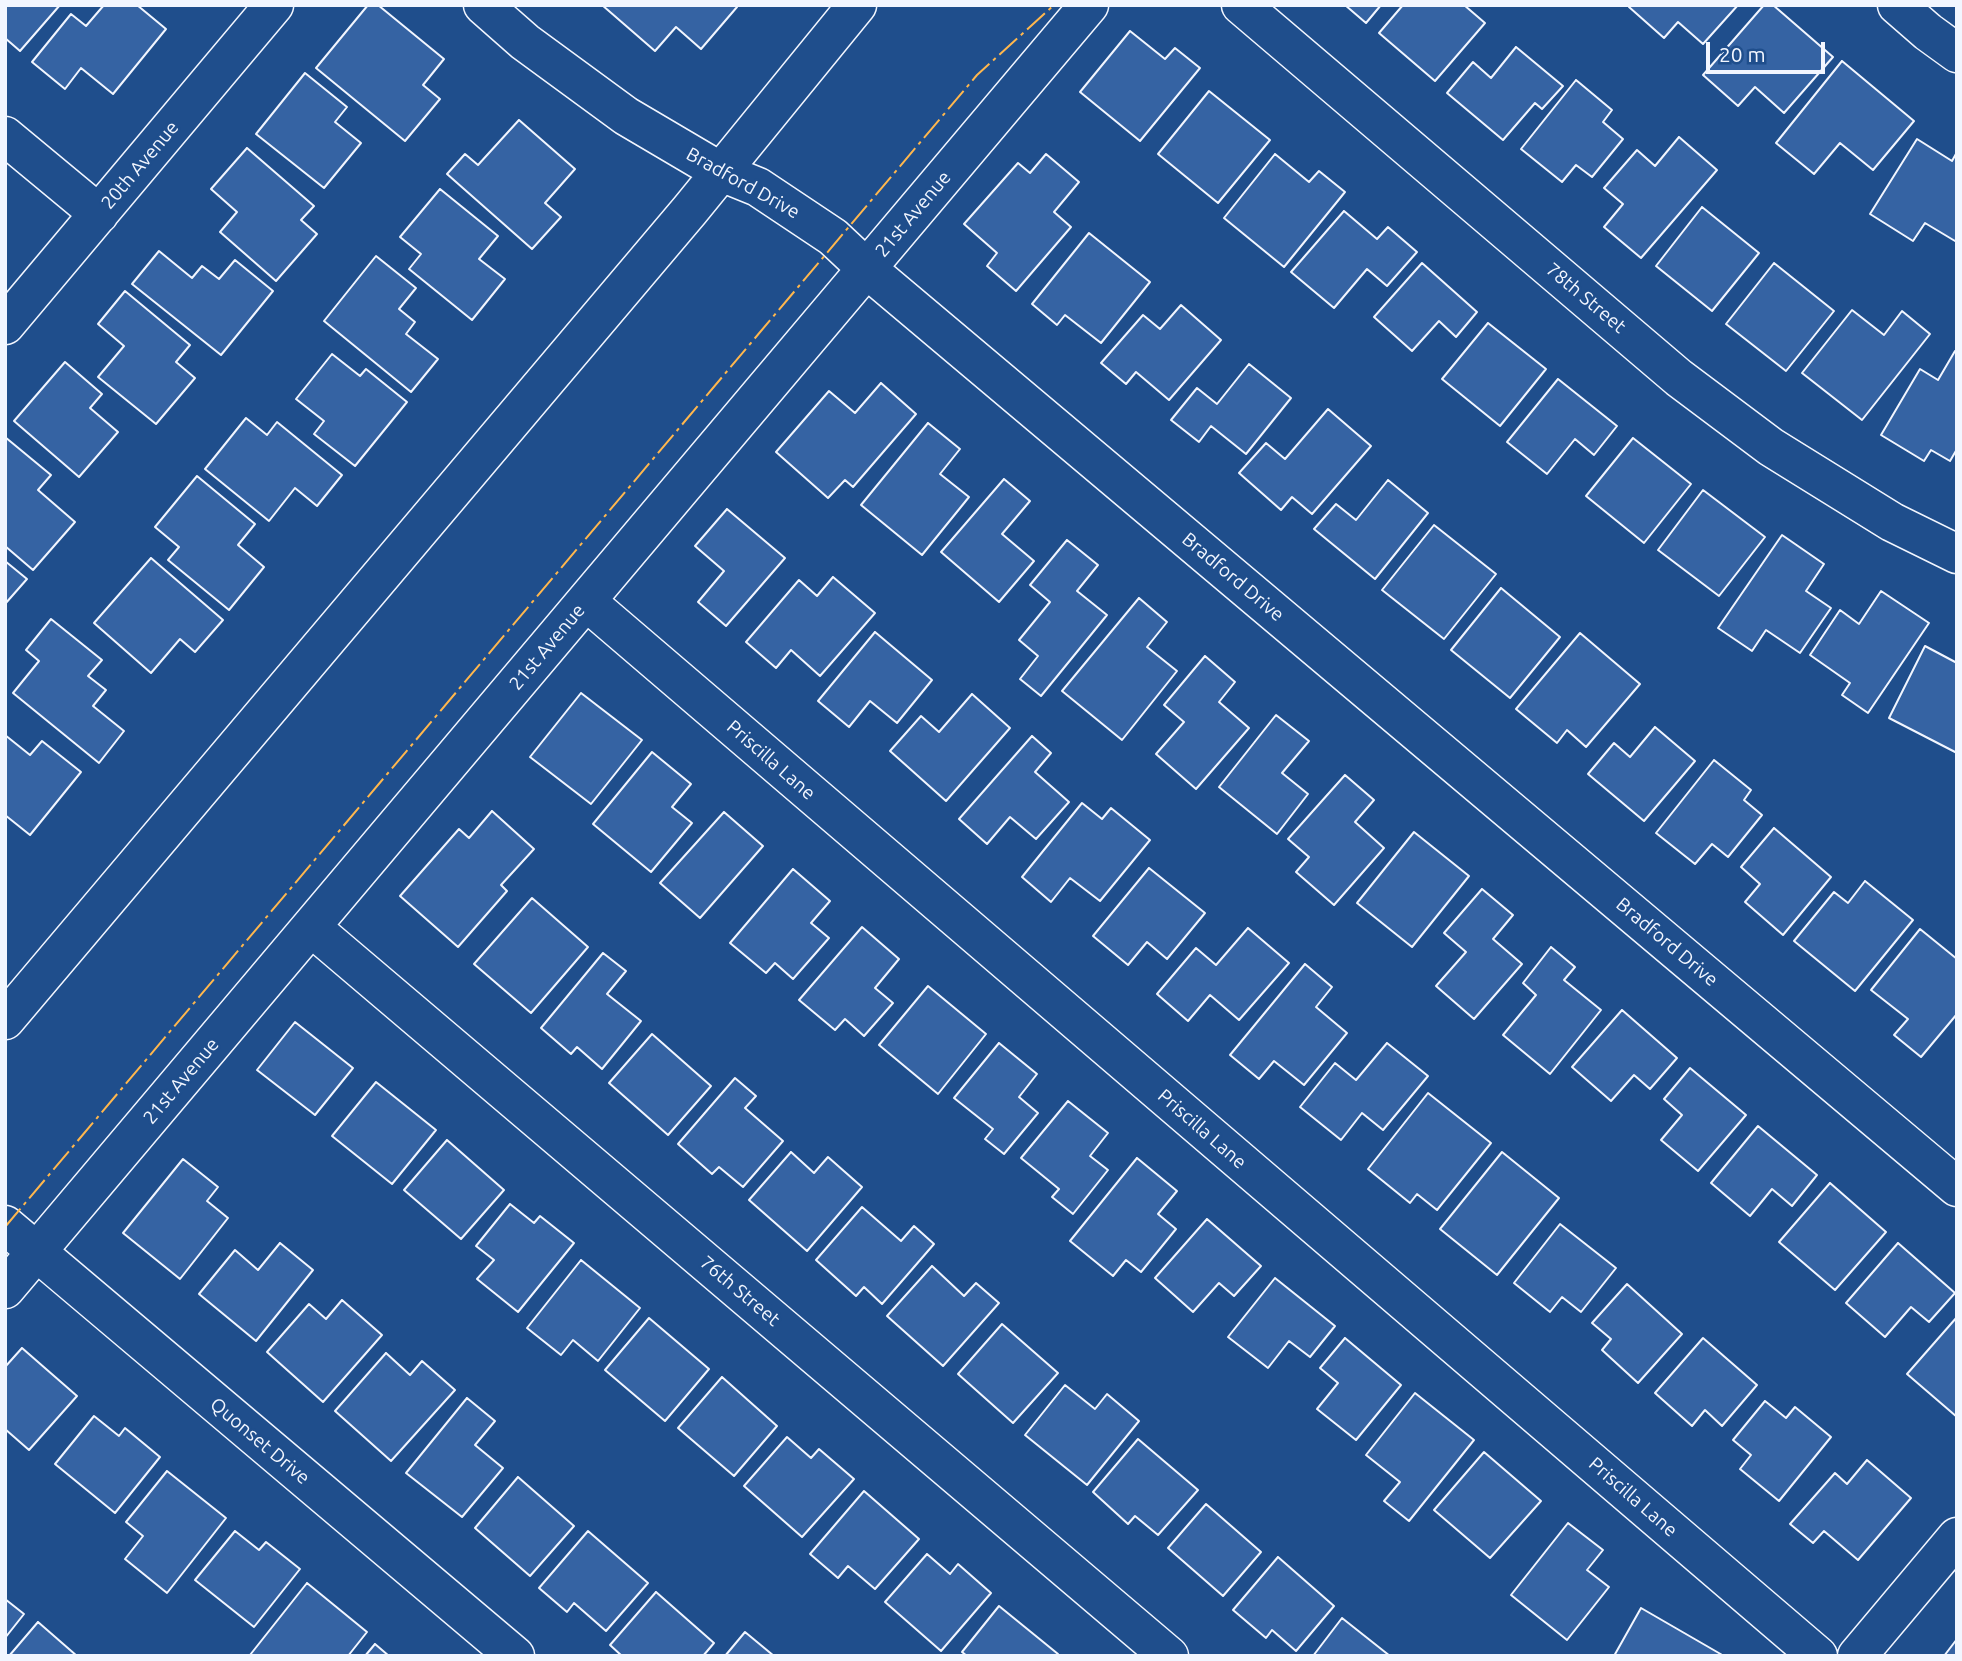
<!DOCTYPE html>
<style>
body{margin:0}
#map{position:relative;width:1962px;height:1661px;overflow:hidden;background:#1f4e8c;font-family:Ubuntu,sans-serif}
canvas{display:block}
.frame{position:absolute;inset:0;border:7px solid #f2f6ff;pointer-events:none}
.scale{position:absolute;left:1706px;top:42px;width:119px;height:32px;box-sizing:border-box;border:4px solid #f2f6ff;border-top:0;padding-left:9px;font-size:21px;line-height:24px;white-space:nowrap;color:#f2f6ff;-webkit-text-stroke:5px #1f4e8c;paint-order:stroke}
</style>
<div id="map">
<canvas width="1962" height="1661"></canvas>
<div class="frame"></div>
<div class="scale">20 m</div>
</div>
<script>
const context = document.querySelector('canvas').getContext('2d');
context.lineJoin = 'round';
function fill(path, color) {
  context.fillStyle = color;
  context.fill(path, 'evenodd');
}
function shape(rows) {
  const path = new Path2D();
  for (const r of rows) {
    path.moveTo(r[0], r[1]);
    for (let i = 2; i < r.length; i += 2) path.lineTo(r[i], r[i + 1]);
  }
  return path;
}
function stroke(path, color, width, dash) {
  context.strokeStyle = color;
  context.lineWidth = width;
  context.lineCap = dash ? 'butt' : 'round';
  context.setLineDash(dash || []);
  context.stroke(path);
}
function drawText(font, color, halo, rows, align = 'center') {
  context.font = font + ' Ubuntu,sans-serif';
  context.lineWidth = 5;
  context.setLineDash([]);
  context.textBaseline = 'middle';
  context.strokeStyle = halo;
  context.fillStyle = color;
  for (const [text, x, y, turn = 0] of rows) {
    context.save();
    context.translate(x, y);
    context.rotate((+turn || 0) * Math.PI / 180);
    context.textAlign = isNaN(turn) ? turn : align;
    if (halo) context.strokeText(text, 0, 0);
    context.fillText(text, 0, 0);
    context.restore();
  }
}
const building = shape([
 [5,5,60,5,20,51,5,38,5,5],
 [104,5,137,5,166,29,113,94,81,68,65,89,32,62,71,14,86,26,104,5],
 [368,5,378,5,444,59,423,85,440,99,405,141,316,68,368,5],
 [602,5,735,5,737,7,701,49,676,27,655,51,602,5],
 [1345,5,1381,5,1366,23,1345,5],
 [1403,5,1464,5,1485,23,1435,81,1379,33,1403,5],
 [1630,5,1738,5,1703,44,1678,22,1664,38,1629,7,1630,5],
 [1764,5,1773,5,1833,57,1784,113,1755,87,1738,106,1703,75,1764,5],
 [1130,31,1165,59,1175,48,1200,68,1140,141,1080,92,1130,31],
 [1516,47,1563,86,1542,109,1535,103,1503,140,1447,93,1473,62,1491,78,1516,47],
 [1842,61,1914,121,1873,170,1840,143,1814,174,1776,143,1842,61],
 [305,73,347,107,335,122,361,143,324,188,256,134,305,73],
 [1576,80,1612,110,1603,122,1623,139,1592,177,1576,165,1562,182,1521,149,1576,80],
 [1209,91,1270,140,1218,203,1158,154,1209,91],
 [519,120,575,169,545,203,561,217,532,249,447,174,465,154,478,165,519,120],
 [1679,137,1717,170,1641,258,1604,227,1623,204,1604,188,1637,150,1655,166,1679,137],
 [1917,139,1952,161,1957,152,1957,239,1955,241,1925,223,1913,241,1870,214,1917,139],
 [247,148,314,206,301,220,317,234,276,281,220,232,237,212,211,189,247,148],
 [1046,154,1079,182,1054,212,1071,227,1016,291,987,266,997,253,964,224,1018,163,1030,173,1046,154],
 [1275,154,1309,182,1319,171,1345,192,1284,267,1224,218,1275,154],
 [440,189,498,236,479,259,505,279,472,320,409,269,421,254,400,237,440,189],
 [1702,207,1759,253,1712,311,1656,266,1702,207],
 [1344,211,1377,239,1388,227,1417,252,1387,286,1367,269,1334,308,1291,272,1344,211],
 [1089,233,1150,282,1101,343,1065,315,1057,325,1032,304,1089,233],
 [159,251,192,278,202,266,219,279,235,260,273,291,221,355,132,284,159,251],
 [376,256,416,288,399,309,415,322,406,334,438,359,411,392,324,321,376,256],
 [1422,263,1477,312,1456,337,1439,321,1412,351,1374,317,1422,263],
 [1774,263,1834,311,1786,371,1726,324,1774,263],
 [125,291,190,345,176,362,195,378,156,424,98,377,124,346,98,324,125,291],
 [1181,305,1221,340,1169,400,1136,372,1126,384,1101,363,1143,315,1160,329,1181,305],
 [1852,310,1884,335,1902,311,1930,334,1862,420,1802,373,1852,310],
 [1488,323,1546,369,1500,426,1442,379,1488,323],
 [1955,351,1957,352,1957,449,1950,461,1931,450,1924,461,1881,435,1920,369,1938,380,1955,351],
 [332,354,360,376,366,369,407,402,355,466,314,434,324,421,296,399,332,354],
 [65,362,102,394,90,408,118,432,79,477,14,421,65,362],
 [1249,364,1291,398,1246,454,1211,426,1199,442,1171,420,1197,388,1217,404,1249,364],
 [1558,379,1617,426,1594,455,1575,439,1547,474,1507,442,1558,379],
 [881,383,916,414,853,487,845,480,828,498,776,452,829,391,855,413,881,383],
 [1328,409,1371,446,1312,514,1292,497,1281,510,1239,473,1266,443,1285,459,1328,409],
 [246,418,267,435,277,422,342,475,317,506,295,488,269,521,205,469,246,418],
 [928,423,960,449,940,474,969,497,922,555,861,505,928,423],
 [5,437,51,475,38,490,75,522,33,570,5,546,5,437],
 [1633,438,1691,484,1644,543,1586,496,1633,438],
 [197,476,255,524,238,545,264,567,229,610,168,560,179,547,155,527,197,476],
 [1004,479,1030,501,1002,534,1034,561,999,602,941,552,1004,479],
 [1388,480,1428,513,1375,579,1314,529,1336,504,1356,520,1388,480],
 [1703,490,1765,537,1719,596,1658,550,1703,490],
 [727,509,785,558,726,626,698,602,724,571,695,546,727,509],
 [1434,525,1496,574,1444,639,1382,590,1434,525],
 [1782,535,1824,564,1806,591,1831,608,1800,653,1766,630,1752,651,1718,628,1782,535],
 [1067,540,1098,565,1077,591,1107,615,1041,696,1020,679,1038,656,1019,640,1050,602,1030,585,1067,540],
 [151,558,223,620,195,652,180,639,151,673,94,623,151,558],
 [5,561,27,579,5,604,5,561],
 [833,577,875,613,820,676,791,650,776,668,746,642,799,580,817,596,833,577],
 [1501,588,1560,637,1510,698,1451,650,1501,588],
 [1881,591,1929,623,1868,713,1842,695,1850,683,1810,655,1840,610,1859,624,1881,591],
 [1139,598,1167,622,1147,647,1177,671,1122,740,1062,691,1139,598],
 [51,619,102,660,88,676,106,690,93,706,124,731,99,763,13,693,39,661,26,650,51,619],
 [875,632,932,680,897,723,870,701,849,727,818,701,875,632],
 [1580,633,1640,684,1586,747,1567,730,1557,743,1516,709,1580,633],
 [1925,646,1957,663,1957,753,1889,718,1925,646],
 [1205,656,1235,682,1219,702,1249,728,1196,789,1156,754,1184,722,1164,705,1205,656],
 [581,693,642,740,591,804,530,757,581,693],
 [972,694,1010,728,946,801,890,751,921,716,939,732,972,694],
 [1276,715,1309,741,1282,773,1308,794,1277,834,1219,787,1276,715],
 [1655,727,1695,761,1644,821,1588,774,1614,743,1630,757,1655,727],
 [5,735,30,755,42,741,81,772,30,835,5,815,5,735],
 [1032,736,1051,753,1035,772,1069,802,1036,839,1010,817,987,844,959,819,1032,736],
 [652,752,691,784,672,807,692,823,651,872,593,824,652,752],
 [1714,760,1751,790,1744,800,1762,815,1728,857,1712,844,1695,864,1656,833,1714,760],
 [1345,775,1374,800,1355,822,1384,848,1334,905,1296,872,1309,857,1288,839,1345,775],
 [1082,803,1102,819,1111,808,1150,840,1100,901,1070,878,1051,902,1022,877,1082,803],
 [492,811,534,849,501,885,507,891,458,947,400,896,459,829,469,838,492,811],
 [724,812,763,846,700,918,660,883,724,812],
 [1774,828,1831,877,1783,935,1745,902,1760,884,1741,867,1774,828],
 [1414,832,1469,876,1412,947,1357,903,1414,832],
 [1149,868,1205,913,1167,959,1147,942,1128,965,1093,936,1149,868],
 [793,869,830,901,811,923,829,938,793,979,775,963,766,973,730,943,793,869],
 [1865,881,1913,920,1855,991,1794,941,1834,892,1848,903,1865,881],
 [1482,889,1513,915,1493,939,1522,964,1474,1019,1436,986,1466,952,1444,933,1482,889],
 [532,898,588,947,531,1013,474,964,532,898],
 [862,927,899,959,875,988,893,1003,864,1036,845,1019,835,1030,799,1000,862,927],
 [1248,928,1289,963,1239,1020,1210,995,1188,1021,1157,994,1196,948,1216,965,1248,928],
 [1920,929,1957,959,1957,1014,1921,1057,1894,1035,1908,1019,1871,990,1920,929],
 [1551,947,1575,967,1564,980,1601,1010,1550,1074,1503,1035,1536,995,1523,983,1551,947],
 [603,953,626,971,607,994,641,1021,602,1069,577,1047,571,1054,541,1028,603,953],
 [1305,964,1332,987,1316,1007,1347,1033,1304,1085,1274,1061,1259,1079,1230,1055,1305,964],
 [928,986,986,1034,938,1094,879,1045,928,986],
 [1622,1010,1677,1058,1650,1089,1634,1075,1611,1101,1572,1067,1622,1010],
 [295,1022,353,1068,315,1115,257,1070,295,1022],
 [652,1034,711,1086,668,1135,609,1083,652,1034],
 [999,1043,1037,1074,1019,1097,1038,1113,1004,1154,985,1139,993,1129,954,1098,999,1043],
 [1387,1043,1428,1076,1383,1130,1362,1113,1341,1140,1300,1107,1335,1063,1356,1080,1387,1043],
 [1690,1068,1746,1115,1698,1171,1661,1140,1682,1115,1664,1099,1690,1068],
 [735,1078,756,1096,745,1108,783,1141,743,1187,719,1167,712,1174,678,1144,735,1078],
 [376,1082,436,1130,392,1184,332,1136,376,1082],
 [1428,1093,1491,1143,1437,1210,1417,1194,1410,1203,1368,1169,1428,1093],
 [1068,1101,1108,1133,1090,1156,1108,1170,1073,1214,1052,1197,1059,1189,1021,1158,1068,1101],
 [1758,1126,1817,1175,1792,1206,1772,1189,1750,1216,1711,1183,1758,1126],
 [447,1140,504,1190,461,1239,404,1190,447,1140],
 [791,1152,814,1173,828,1157,862,1187,807,1251,749,1200,791,1152],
 [1502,1152,1559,1198,1497,1275,1440,1229,1502,1152],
 [1137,1158,1177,1191,1158,1214,1176,1229,1141,1272,1126,1260,1113,1276,1070,1241,1137,1158],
 [183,1159,218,1187,207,1201,228,1218,180,1279,123,1233,183,1159],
 [1830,1183,1886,1232,1835,1290,1779,1242,1830,1183],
 [510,1204,534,1223,540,1216,574,1243,518,1312,477,1279,494,1260,476,1246,510,1204],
 [862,1207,901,1241,914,1226,934,1244,882,1304,864,1287,856,1296,816,1260,862,1207],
 [1207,1219,1261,1266,1234,1296,1219,1283,1193,1312,1155,1278,1207,1219],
 [1560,1224,1616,1268,1581,1312,1562,1297,1550,1312,1514,1283,1560,1224],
 [280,1243,313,1270,256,1341,199,1294,235,1250,258,1270,280,1243],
 [1898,1243,1955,1293,1929,1322,1911,1307,1885,1337,1846,1303,1898,1243],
 [581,1260,640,1308,598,1361,573,1340,561,1355,527,1328,581,1260],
 [932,1266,964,1296,976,1283,999,1303,943,1366,887,1316,932,1266],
 [1275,1278,1335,1326,1310,1357,1289,1341,1268,1368,1228,1337,1275,1278],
 [1627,1284,1682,1334,1638,1383,1602,1350,1611,1339,1592,1323,1627,1284],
 [342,1300,382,1335,323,1402,267,1352,309,1304,326,1319,342,1300],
 [1957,1317,1957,1417,1907,1374,1957,1317],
 [649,1318,709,1369,665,1421,605,1370,649,1318],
 [1002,1324,1058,1373,1013,1423,958,1374,1002,1324],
 [1345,1338,1401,1385,1356,1440,1317,1409,1338,1383,1320,1368,1345,1338],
 [1703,1338,1757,1385,1722,1426,1705,1410,1692,1426,1655,1393,1703,1338],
 [22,1348,77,1396,29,1450,5,1429,5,1367,22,1348],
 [386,1353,410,1375,422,1361,455,1390,391,1461,335,1411,386,1353],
 [722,1377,777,1426,734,1476,678,1428,722,1377],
 [1065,1385,1095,1409,1107,1394,1139,1421,1087,1485,1025,1435,1065,1385],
 [1415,1393,1474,1440,1409,1521,1384,1501,1400,1482,1366,1455,1415,1393],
 [467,1398,495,1421,475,1445,503,1468,462,1517,406,1473,467,1398],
 [1765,1401,1786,1418,1795,1407,1831,1437,1779,1501,1740,1469,1751,1455,1733,1440,1765,1401],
 [94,1416,119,1436,125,1428,160,1457,115,1513,55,1464,94,1416],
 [787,1437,811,1458,819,1449,854,1479,802,1537,744,1486,787,1437],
 [1138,1439,1198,1490,1158,1535,1135,1516,1128,1524,1093,1492,1138,1439],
 [1484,1452,1541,1501,1490,1558,1434,1510,1484,1452],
 [1867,1460,1911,1498,1858,1560,1824,1531,1813,1543,1790,1524,1835,1473,1847,1484,1867,1460],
 [167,1471,226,1518,167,1593,125,1559,143,1536,126,1522,167,1471],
 [518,1477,574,1526,530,1576,475,1528,518,1477],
 [864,1491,919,1539,875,1589,848,1566,838,1578,810,1554,864,1491],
 [1206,1504,1261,1552,1223,1596,1168,1548,1206,1504],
 [1568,1523,1603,1550,1587,1570,1609,1587,1567,1640,1511,1595,1568,1523],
 [235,1531,259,1550,266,1542,300,1569,254,1627,195,1580,235,1531],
 [588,1531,648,1583,606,1631,574,1603,567,1612,539,1588,588,1531],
 [927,1554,950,1574,958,1564,991,1593,941,1651,885,1602,927,1554],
 [1278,1557,1334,1606,1296,1651,1272,1630,1266,1638,1233,1610,1278,1557],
 [307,1583,367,1632,348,1656,251,1656,250,1655,307,1583],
 [656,1592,714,1643,703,1656,622,1656,610,1645,656,1592],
 [5,1599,24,1614,5,1638,5,1599],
 [999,1606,1058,1654,1056,1656,967,1656,962,1652,999,1606],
 [1641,1608,1724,1656,1614,1656,1641,1608],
 [1342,1618,1390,1656,1313,1656,1342,1618],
 [38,1622,77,1656,9,1656,38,1622],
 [745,1632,774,1656,725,1656,745,1632],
 [1957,1639,1957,1656,1944,1656,1957,1639],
 [375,1644,389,1656,365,1656,375,1644]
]);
const minor = shape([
 [483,5,525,42,626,116,721,172,758,187,833,237,867,269,1957,1187],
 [1241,5,1679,378,1771,447,1892,522,1957,554],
 [1897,5,1928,32,1957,53],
 [5,136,99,214],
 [5,325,274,5],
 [586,601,1818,1656],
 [311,927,1169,1656],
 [5,1020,690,210,857,5],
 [5,1225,515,1656],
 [5,1289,1089,5],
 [1857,1656,1957,1537]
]);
const power = shape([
 [5,1227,977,75,1054,5]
]);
const streetNames = [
 ["20th Avenue",140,165,-50],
 ["Bradford Drive",743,183,29],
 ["21st Avenue",913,214,-50],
 ["78th Street",1586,298,40],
 ["Bradford Drive",1233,577,40],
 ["21st Avenue",547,647,-50],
 ["Priscilla Lane",771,760,41],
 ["Bradford Drive",1667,942,40],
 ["21st Avenue",181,1081,-50],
 ["Priscilla Lane",1202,1129,41],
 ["76th Street",740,1291,40],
 ["Quonset Drive",260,1441,40],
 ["Priscilla Lane",1633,1497,41]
];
fill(building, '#3563a3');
stroke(building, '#f2f6ff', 2);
stroke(minor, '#f2f6ff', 41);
stroke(minor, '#1f4e8c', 38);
stroke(power, '#ffb74d', 2, [24, 5, 3.5, 5]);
drawText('19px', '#f2f6ff', '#1f4e8c', streetNames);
</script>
